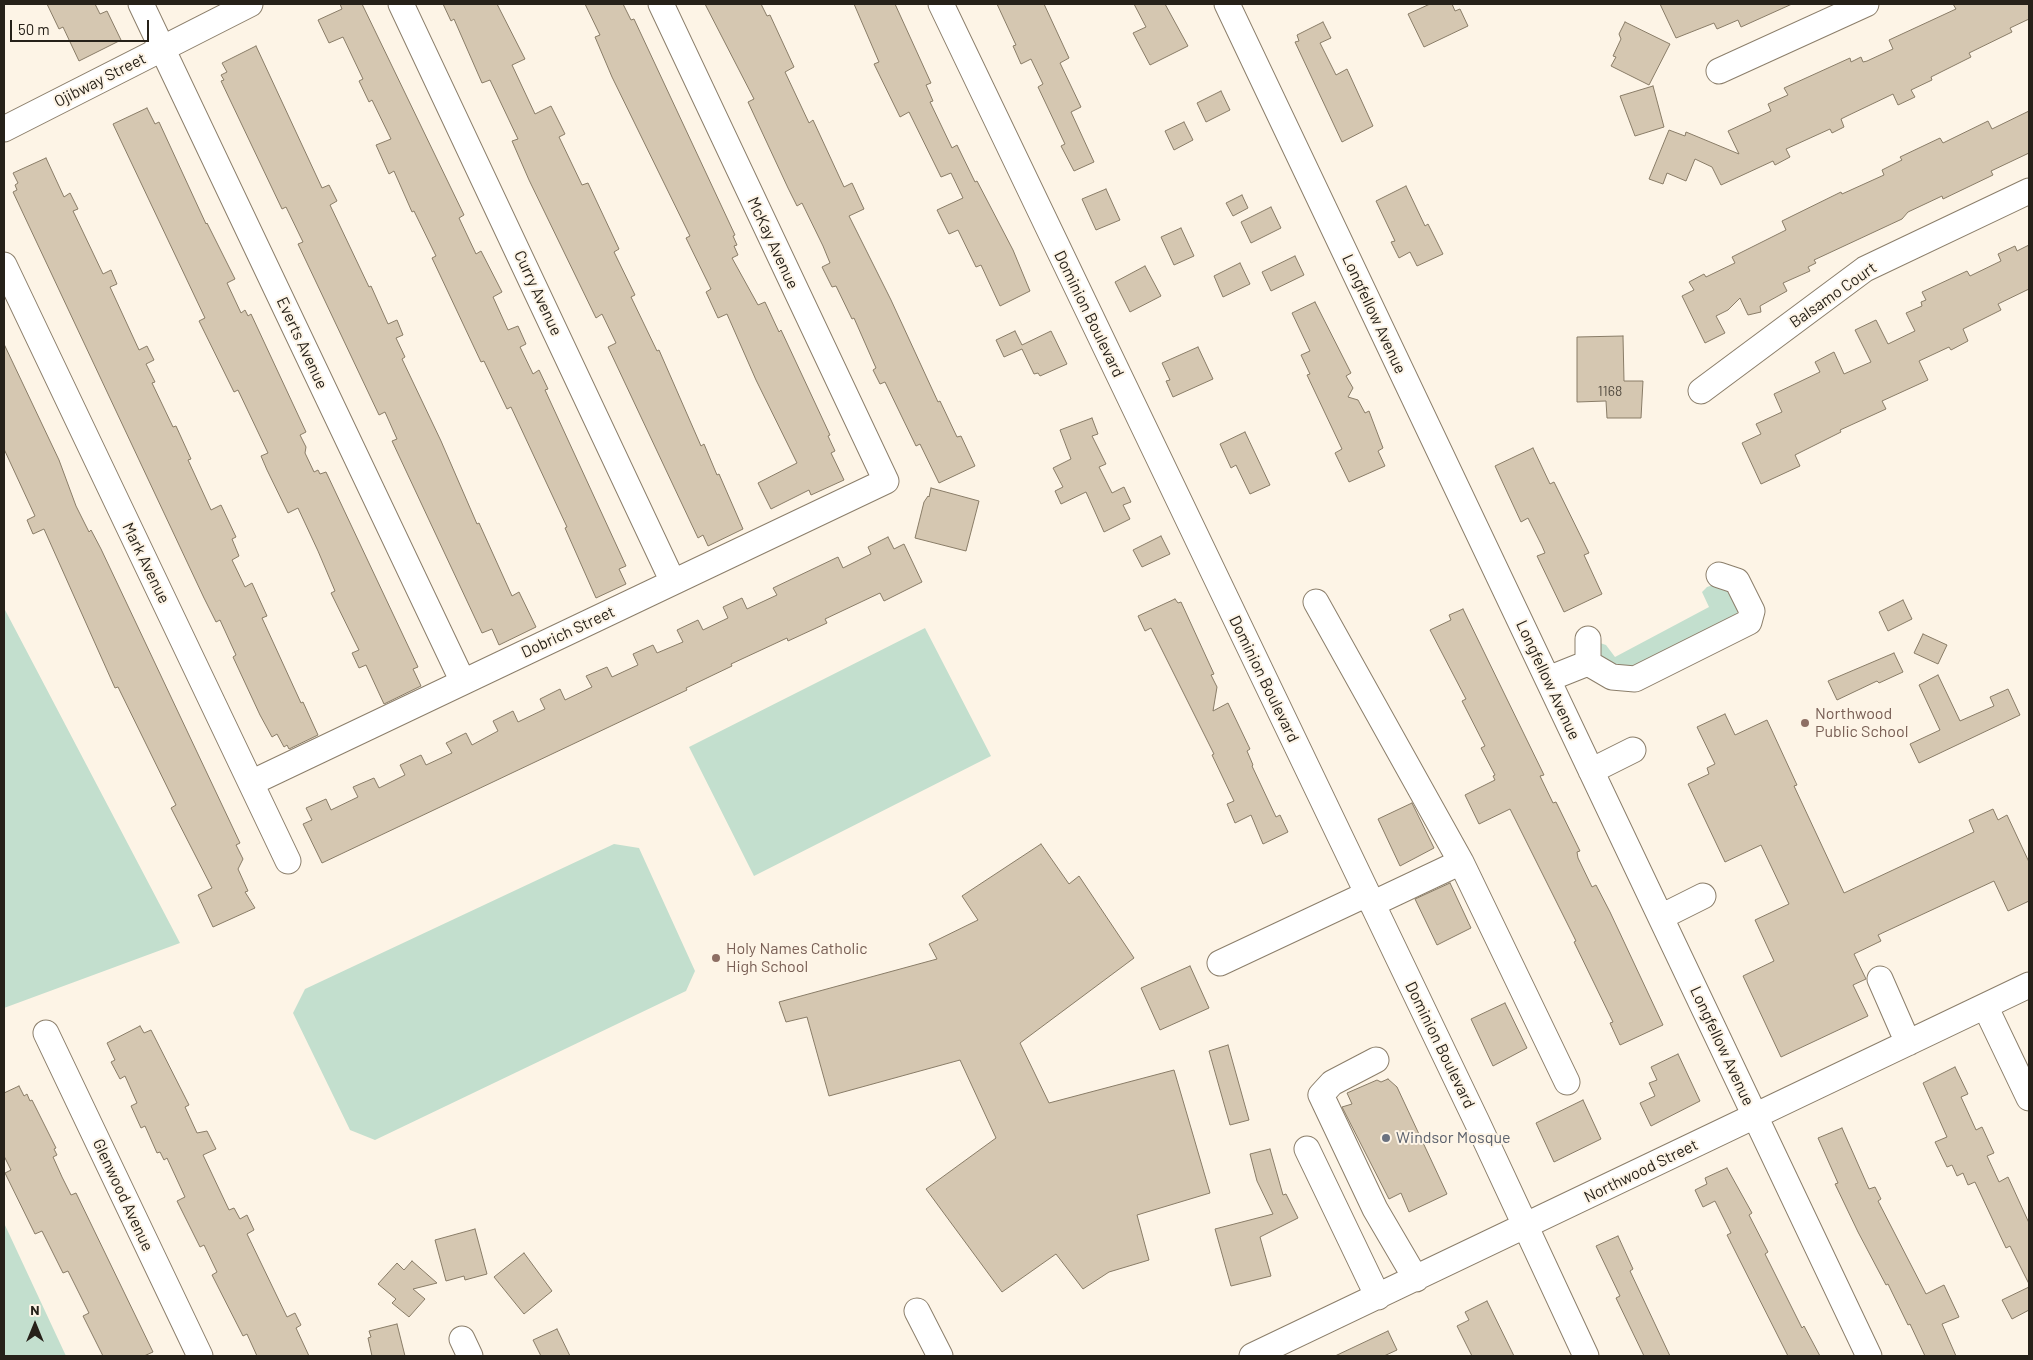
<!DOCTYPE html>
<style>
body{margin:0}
#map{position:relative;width:2033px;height:1360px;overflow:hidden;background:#fdf4e6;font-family:Barlow,sans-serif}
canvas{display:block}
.frame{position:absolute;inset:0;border:5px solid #262119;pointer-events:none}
.north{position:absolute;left:10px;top:1300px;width:50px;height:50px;-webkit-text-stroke:4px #fdf4e6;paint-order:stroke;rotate:0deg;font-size:14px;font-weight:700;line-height:20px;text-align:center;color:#262119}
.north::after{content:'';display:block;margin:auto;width:18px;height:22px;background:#262119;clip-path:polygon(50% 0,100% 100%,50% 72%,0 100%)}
.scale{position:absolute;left:10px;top:20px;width:139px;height:22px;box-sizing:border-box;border:2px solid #262119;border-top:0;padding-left:6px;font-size:15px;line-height:18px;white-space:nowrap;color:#262119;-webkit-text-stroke:4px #fdf4e6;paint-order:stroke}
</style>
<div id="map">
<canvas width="2033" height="1360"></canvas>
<div class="frame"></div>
<div class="north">N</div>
<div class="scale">50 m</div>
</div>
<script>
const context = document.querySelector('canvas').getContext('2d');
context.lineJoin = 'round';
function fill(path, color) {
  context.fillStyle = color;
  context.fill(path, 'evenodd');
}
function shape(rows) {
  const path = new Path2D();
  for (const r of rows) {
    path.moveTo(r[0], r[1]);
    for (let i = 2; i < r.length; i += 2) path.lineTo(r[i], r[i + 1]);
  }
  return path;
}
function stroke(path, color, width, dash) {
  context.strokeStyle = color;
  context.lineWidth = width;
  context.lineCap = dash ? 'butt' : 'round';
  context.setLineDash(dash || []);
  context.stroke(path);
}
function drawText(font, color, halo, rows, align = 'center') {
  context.font = font + ' Barlow,sans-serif';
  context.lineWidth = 4;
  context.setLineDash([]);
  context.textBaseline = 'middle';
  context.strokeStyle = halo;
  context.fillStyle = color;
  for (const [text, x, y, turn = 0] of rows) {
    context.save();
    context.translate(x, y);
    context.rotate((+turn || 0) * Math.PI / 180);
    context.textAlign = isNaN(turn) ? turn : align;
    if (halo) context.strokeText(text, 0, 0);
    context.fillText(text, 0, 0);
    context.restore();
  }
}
const green = shape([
 [1716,584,1726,585,1740,608,1735,617,1635,670,1606,661,1600,654,1600,643,1606,645,1615,657,1709,607,1702,592,1707,587],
 [4,608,180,943,4,1008],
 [925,628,991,756,754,876,689,747],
 [614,844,639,848,695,971,686,991,375,1140,350,1130,293,1013,305,989],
 [4,1223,66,1356,4,1356]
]);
const building = shape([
 [47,4,95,4,100,14,107,11,121,40,79,61,63,27,59,29,47,4],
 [340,4,362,4,464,215,459,218,476,254,481,251,502,292,493,297,508,330,518,326,526,344,520,347,533,374,539,370,548,389,545,390,626,566,619,569,626,584,596,598,565,528,567,527,511,407,507,409,484,361,481,362,432,258,436,256,414,211,412,212,394,171,389,174,376,145,391,139,372,100,369,102,359,81,363,79,343,37,329,43,318,20,342,9,340,4],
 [443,4,497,4,525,59,512,65,535,114,551,106,565,134,559,137,582,185,588,183,619,249,614,252,635,295,631,297,657,351,659,350,701,446,704,444,717,475,719,474,743,529,708,546,703,535,698,538,608,347,616,343,602,314,596,318,529,180,512,141,518,139,490,80,482,83,454,19,451,21,443,4],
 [585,4,623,4,631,20,634,19,735,235,733,236,737,245,734,246,738,255,732,258,758,305,765,302,779,332,781,330,830,435,828,436,835,451,831,453,844,480,811,495,809,490,771,509,758,483,797,463,756,380,727,314,718,318,706,292,711,289,686,238,690,236,612,77,595,37,600,35,585,4],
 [705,4,761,4,767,16,770,15,794,67,785,72,809,123,813,120,844,187,852,183,864,209,849,216,891,300,938,402,940,401,957,437,961,436,975,466,939,483,920,444,916,446,885,382,880,384,873,370,876,368,854,318,852,319,836,286,832,287,822,267,830,263,823,246,802,203,797,206,788,188,748,102,754,99,705,4],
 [854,4,895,4,931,83,926,85,933,101,930,102,952,148,957,145,975,182,977,181,1013,250,1030,291,1000,306,981,265,976,267,958,230,949,234,937,210,963,198,951,173,941,177,909,112,900,117,874,64,879,62,854,4],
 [997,4,1044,4,1069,58,1060,63,1081,107,1071,112,1094,162,1074,171,1061,146,1065,144,1038,87,1043,84,1031,59,1021,64,1013,46,1016,45,997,4],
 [1134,4,1165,4,1188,46,1150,65,1133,33,1146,27,1134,4],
 [1430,4,1452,4,1455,11,1460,9,1468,26,1424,47,1408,14,1430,4],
 [1660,4,1792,4,1741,27,1738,20,1717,29,1714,23,1676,38,1660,4],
 [1953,4,2029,4,2029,19,2010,28,2012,32,1969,53,1971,57,1931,77,1932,80,1911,90,1915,97,1898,105,1893,94,1847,116,1841,119,1844,127,1832,133,1830,129,1786,149,1790,157,1775,165,1773,161,1721,185,1712,167,1695,159,1686,181,1667,173,1663,184,1649,179,1669,130,1685,136,1686,132,1739,154,1728,131,1771,111,1768,104,1788,95,1784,88,1850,58,1851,62,1861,57,1863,62,1867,61,1893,49,1889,40,1956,9,1953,4],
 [1323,22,1331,38,1320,43,1336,75,1347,69,1373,126,1342,142,1295,42,1299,41,1297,35,1323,22],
 [1625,22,1670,44,1649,85,1611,66,1616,57,1613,56,1621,39,1619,34,1625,22],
 [256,46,322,188,329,185,337,201,330,205,369,287,371,286,388,324,397,320,403,335,396,338,405,357,402,359,441,441,477,524,479,523,512,596,519,592,536,627,499,645,492,629,482,633,392,441,397,439,385,412,379,415,298,244,303,242,286,207,282,209,221,81,224,80,221,75,227,72,222,63,256,46],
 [1653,86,1664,127,1635,136,1620,96,1653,86],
 [1221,91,1230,110,1206,122,1197,103,1221,91],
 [147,108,155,124,159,122,206,224,207,223,235,279,227,283,241,313,245,310,248,316,251,314,306,432,300,435,306,447,305,453,314,472,318,470,320,474,326,472,418,667,413,669,421,686,384,704,366,665,359,668,352,653,359,650,331,593,335,591,318,551,298,508,288,513,267,470,261,456,268,453,238,390,234,392,199,321,205,318,113,124,147,108],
 [2029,111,2029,153,1991,171,1993,175,1943,199,1942,196,1908,212,1902,219,1814,260,1816,263,1808,267,1810,271,1783,283,1787,291,1760,306,1761,312,1748,315,1740,298,1728,310,1716,316,1725,333,1705,343,1682,296,1694,290,1689,282,1704,274,1706,277,1735,263,1732,257,1786,230,1782,221,1841,192,1842,194,1884,175,1882,170,1902,160,1900,157,1940,138,1943,143,1988,121,1992,129,2029,111],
 [1184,122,1193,140,1174,150,1165,131,1184,122],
 [46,158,64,197,70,193,78,209,73,211,103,274,111,270,117,284,110,287,139,350,147,346,154,360,146,364,155,382,152,383,173,427,176,426,191,459,188,460,211,510,221,505,236,537,232,539,239,556,232,560,245,587,252,583,267,616,262,618,301,703,303,702,318,735,289,749,287,745,284,747,277,734,272,737,260,715,233,657,236,655,220,620,216,622,204,598,13,192,17,190,15,185,18,183,13,173,46,158],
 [1406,186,1425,226,1428,224,1443,254,1417,266,1410,252,1399,258,1391,242,1395,241,1376,201,1406,186],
 [1106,189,1120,220,1096,230,1082,199,1106,189],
 [1242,195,1248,208,1233,216,1226,203,1242,195],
 [1271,207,1281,228,1251,243,1241,222,1271,207],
 [1181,228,1194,256,1174,265,1161,237,1181,228],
 [2029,245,2029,289,1998,304,2001,310,1963,329,1968,341,1951,350,1949,347,1919,361,1928,380,1882,401,1886,409,1840,430,1841,432,1795,455,1800,466,1761,484,1742,443,1761,434,1756,424,1782,412,1774,394,1820,372,1815,362,1834,352,1844,374,1871,362,1855,330,1876,320,1888,344,1915,331,1906,313,1922,306,1921,302,1926,300,1922,292,1967,271,1970,276,2001,261,1998,254,2015,246,2017,251,2029,245],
 [1295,256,1304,275,1271,291,1262,272,1295,256],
 [1240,263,1250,284,1223,297,1214,276,1240,263],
 [1145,266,1161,296,1130,312,1115,282,1145,266],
 [1315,302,1351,373,1346,376,1353,388,1348,397,1358,400,1365,413,1369,411,1383,448,1378,451,1385,466,1349,482,1335,453,1342,449,1307,375,1310,374,1301,355,1310,351,1292,313,1315,302],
 [1015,331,1022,345,1051,331,1067,364,1040,376,1038,373,1034,374,1022,349,1004,357,996,340,1015,331],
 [1623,336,1624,381,1643,381,1641,418,1607,418,1606,401,1577,402,1577,337,1623,336],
 [4,344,59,460,76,506,89,532,91,530,101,549,240,843,236,845,243,859,238,869,248,891,245,892,255,908,213,927,198,895,212,888,171,808,176,805,118,687,115,688,44,529,33,534,27,520,35,516,4,449,4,344],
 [1198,347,1213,379,1173,397,1166,381,1170,380,1162,363,1198,347],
 [1092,418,1098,434,1092,436,1106,464,1099,467,1112,493,1124,487,1131,502,1123,505,1130,519,1104,532,1086,492,1061,504,1055,491,1063,487,1053,468,1071,459,1060,430,1092,418],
 [1245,432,1270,485,1250,494,1236,465,1231,468,1220,444,1245,432],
 [1533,448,1550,484,1554,482,1589,553,1584,555,1602,594,1564,612,1537,556,1545,553,1542,546,1528,518,1521,522,1495,466,1533,448],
 [931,488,979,501,966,551,915,538,924,502,928,496,929,497,931,488],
 [1161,536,1170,554,1142,567,1133,550,1161,536],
 [888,537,894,549,904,544,922,582,884,601,880,593,825,619,827,623,788,641,787,638,731,664,732,666,686,688,687,690,322,863,303,824,312,820,306,808,326,799,331,810,358,797,353,787,374,778,379,788,405,775,400,765,421,755,426,765,452,753,446,743,466,733,472,745,498,731,493,721,513,711,518,722,545,709,540,699,560,689,565,700,592,687,586,676,607,667,612,677,638,665,633,654,653,645,657,653,683,642,677,630,698,620,703,630,728,618,723,607,742,598,747,609,777,595,773,588,838,557,843,568,871,554,868,547,888,537],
 [1175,599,1178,603,1181,602,1214,674,1211,675,1217,687,1213,711,1228,703,1250,749,1247,751,1253,765,1252,766,1276,817,1280,815,1288,832,1263,844,1251,815,1235,823,1227,804,1234,801,1212,755,1214,754,1151,628,1145,631,1138,616,1175,599],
 [1903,600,1912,619,1888,631,1879,612,1903,600],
 [1463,609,1544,775,1540,776,1553,803,1556,802,1580,851,1577,852,1578,858,1592,887,1596,885,1610,912,1663,1025,1620,1045,1610,1023,1613,1022,1574,942,1576,941,1510,809,1479,824,1465,795,1495,780,1493,776,1495,775,1481,748,1485,746,1462,701,1466,699,1430,630,1451,620,1449,615,1463,609],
 [1923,634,1947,645,1938,664,1914,653,1923,634],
 [1894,653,1903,672,1879,683,1877,681,1837,700,1828,681,1894,653],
 [1938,675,1960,721,1994,706,1990,697,2008,689,2020,715,1919,763,1910,744,1940,730,1919,685,1938,675],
 [1725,714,1735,735,1767,720,1797,785,1794,786,1844,893,1974,832,1969,820,1993,809,1998,820,2007,815,2029,862,2029,901,2008,911,1994,881,1878,935,1881,941,1854,954,1866,979,1853,985,1868,1016,1781,1057,1743,976,1774,961,1755,920,1789,904,1761,845,1725,862,1688,784,1709,774,1707,768,1715,764,1697,727,1725,714],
 [1412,803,1434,848,1400,866,1378,819,1412,803],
 [1041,844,1069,884,1079,876,1134,958,1020,1043,1049,1103,1174,1070,1210,1193,1137,1215,1149,1260,1109,1272,1083,1289,1056,1254,1002,1292,926,1189,996,1138,960,1060,829,1096,807,1017,786,1022,779,1002,937,959,929,944,978,920,962,896,1041,844],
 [1450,883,1471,928,1437,945,1415,899,1450,883],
 [1190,966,1209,1008,1160,1030,1141,988,1190,966],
 [1505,1003,1527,1048,1493,1066,1471,1019,1505,1003],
 [140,1026,144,1033,151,1030,189,1105,185,1107,197,1133,207,1131,216,1149,203,1155,229,1210,234,1208,240,1219,247,1215,254,1230,247,1234,287,1317,295,1313,301,1325,296,1328,309,1356,257,1356,247,1334,243,1336,212,1275,217,1272,204,1245,200,1247,177,1201,185,1197,167,1158,164,1160,160,1152,157,1153,145,1126,141,1128,131,1106,137,1103,125,1076,120,1079,111,1062,115,1060,107,1043,140,1026],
 [1228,1045,1249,1120,1230,1125,1209,1051,1228,1045],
 [1678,1054,1700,1101,1651,1126,1640,1103,1655,1096,1649,1083,1657,1080,1651,1067,1678,1054],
 [1955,1067,1968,1094,1961,1097,1976,1130,1982,1127,1994,1153,1987,1156,1999,1182,2008,1177,2029,1223,2029,1284,2010,1246,2006,1248,1975,1182,1968,1185,1963,1173,1957,1176,1952,1165,1947,1167,1935,1142,1947,1137,1923,1083,1955,1067],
 [1388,1079,1397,1087,1447,1194,1409,1212,1401,1193,1389,1199,1342,1107,1352,1104,1347,1093,1377,1080,1381,1082,1388,1079],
 [19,1086,24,1096,27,1094,30,1101,32,1100,56,1148,54,1149,57,1155,53,1157,62,1177,71,1195,76,1193,153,1352,144,1356,103,1356,83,1316,89,1313,68,1271,63,1273,42,1231,35,1234,5,1173,11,1170,4,1156,4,1093,19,1086],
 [1583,1100,1601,1139,1554,1162,1536,1123,1583,1100],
 [1842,1128,1869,1189,1875,1187,1881,1199,1878,1201,1926,1294,1944,1285,1959,1317,1942,1324,1956,1356,1925,1356,1910,1324,1908,1325,1888,1284,1886,1285,1858,1232,1835,1184,1838,1183,1818,1138,1842,1128],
 [1270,1149,1283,1195,1286,1194,1298,1218,1260,1237,1271,1276,1231,1286,1215,1229,1273,1214,1257,1181,1250,1154,1270,1149],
 [1727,1168,1752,1213,1749,1215,1768,1252,1765,1254,1802,1328,1804,1326,1820,1356,1788,1356,1727,1235,1731,1233,1715,1201,1703,1207,1695,1190,1707,1184,1705,1178,1727,1168],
 [475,1229,487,1274,465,1280,464,1276,446,1281,435,1240,475,1229],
 [1618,1236,1633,1269,1630,1271,1670,1356,1644,1356,1616,1298,1620,1296,1596,1246,1618,1236],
 [524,1253,552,1291,524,1314,494,1277,524,1253],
 [412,1261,437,1283,413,1289,425,1299,409,1317,392,1303,396,1299,378,1284,397,1263,404,1270,412,1261],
 [2029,1287,2029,1310,2012,1319,2002,1300,2029,1287],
 [1487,1301,1514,1356,1472,1356,1457,1326,1469,1320,1465,1312,1487,1301],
 [397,1324,405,1356,372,1356,368,1338,371,1337,369,1331,397,1324],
 [557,1329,570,1356,541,1356,533,1340,557,1329],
 [1388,1331,1397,1350,1384,1356,1335,1356,1388,1331]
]);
const minor = shape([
 [141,4,463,682],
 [401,4,673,582],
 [941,4,1477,1122,1586,1356],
 [1227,4,1869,1356],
 [1719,71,1866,4],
 [4,129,250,4],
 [4,265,288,861],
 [1701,391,1865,269,2029,191],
 [1316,602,1461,862],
 [1588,663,1588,639],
 [1548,679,1588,663,1612,677,1635,679,1749,622,1752,611,1737,581,1719,575],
 [1591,771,1633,750],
 [251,783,886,481,661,4],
 [1372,904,1461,862,1567,1082],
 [1661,917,1703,896],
 [1220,963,1367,894],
 [1880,979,1908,1043],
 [1985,1006,2029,1098],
 [46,1033,200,1356],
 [1376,1060,1332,1083,1321,1095,1375,1209,1416,1279],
 [1307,1149,1378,1297],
 [917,1311,940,1356],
 [462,1339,470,1356],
 [1252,1356,2029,985]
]);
const markers = [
 [1805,723,5,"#8d6e63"],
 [716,958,5,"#8d6e63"],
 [1386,1138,5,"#6b7280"]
];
const numberNames = [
 ["1168",1610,391]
];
const streetNames = [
 ["Ojibway Street",100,80,-27],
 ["McKay Avenue",773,243,65],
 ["Curry Avenue",538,293,65],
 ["Balsamo Court",1833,295,-35],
 ["Dominion Boulevard",1089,314,64],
 ["Longfellow Avenue",1374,314,65],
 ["Everts Avenue",302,343,65],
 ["Mark Avenue",146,563,64],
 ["Dobrich Street",568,632,-25],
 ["Dominion Boulevard",1264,679,64],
 ["Longfellow Avenue",1548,680,65],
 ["Dominion Boulevard",1440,1045,64],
 ["Longfellow Avenue",1722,1046,65],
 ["Northwood Street",1641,1171,-26],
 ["Glenwood Avenue",123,1195,65]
];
const educationNames = [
 ["Northwood",1815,714],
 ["Public School",1815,732],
 ["Holy Names Catholic",726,949],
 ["High School",726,967]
];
const worshipNames = [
 ["Windsor Mosque",1396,1138]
];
fill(green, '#c3dfce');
fill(building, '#d5c7b1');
stroke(building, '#897c67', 1);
stroke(minor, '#8b7e6a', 27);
stroke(minor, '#fff', 25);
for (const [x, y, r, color] of markers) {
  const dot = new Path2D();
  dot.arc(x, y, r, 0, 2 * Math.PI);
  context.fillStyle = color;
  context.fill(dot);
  stroke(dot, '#fdf4e6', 2);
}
drawText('14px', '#524a3f', null, numberNames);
drawText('16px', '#262119', '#fdf4e6', streetNames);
drawText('16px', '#785e54', '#fdf4e6', educationNames, 'left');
drawText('16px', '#5b616d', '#fdf4e6', worshipNames, 'left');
</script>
